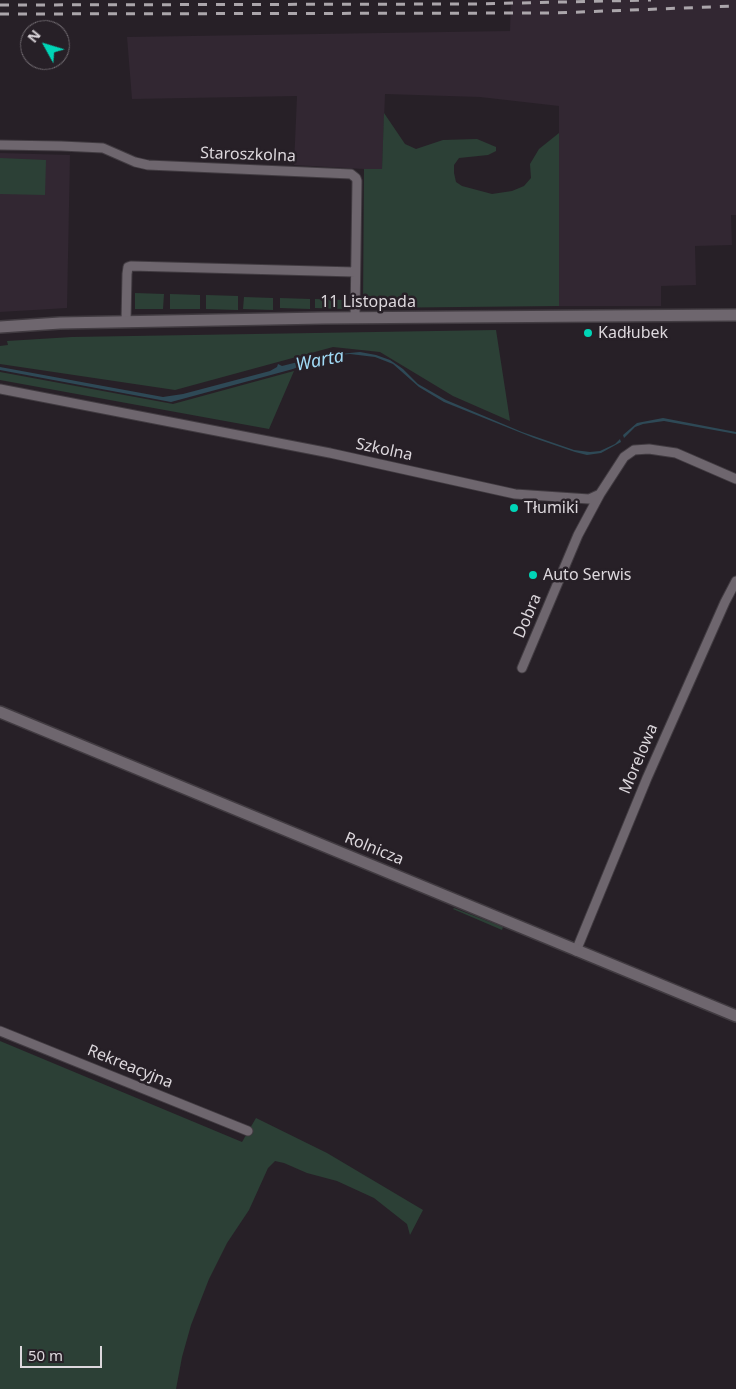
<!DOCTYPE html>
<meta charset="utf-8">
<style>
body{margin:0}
#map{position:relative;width:736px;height:1389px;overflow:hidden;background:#272027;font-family:"Noto Sans",sans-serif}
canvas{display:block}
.north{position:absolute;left:20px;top:20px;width:50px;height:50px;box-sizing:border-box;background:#272027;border:1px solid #706a70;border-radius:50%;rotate:309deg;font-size:14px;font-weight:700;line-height:20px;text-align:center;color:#ddd8dd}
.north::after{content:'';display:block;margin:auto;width:18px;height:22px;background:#00d5b7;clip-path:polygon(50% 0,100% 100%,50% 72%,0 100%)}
.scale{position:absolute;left:20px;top:1346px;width:82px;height:22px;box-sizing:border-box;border:2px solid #ddd8dd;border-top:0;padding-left:6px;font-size:15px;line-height:18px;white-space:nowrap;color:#ddd8dd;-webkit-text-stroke:4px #272027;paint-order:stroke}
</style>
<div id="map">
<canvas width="736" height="1389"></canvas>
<div class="north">N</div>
<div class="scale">50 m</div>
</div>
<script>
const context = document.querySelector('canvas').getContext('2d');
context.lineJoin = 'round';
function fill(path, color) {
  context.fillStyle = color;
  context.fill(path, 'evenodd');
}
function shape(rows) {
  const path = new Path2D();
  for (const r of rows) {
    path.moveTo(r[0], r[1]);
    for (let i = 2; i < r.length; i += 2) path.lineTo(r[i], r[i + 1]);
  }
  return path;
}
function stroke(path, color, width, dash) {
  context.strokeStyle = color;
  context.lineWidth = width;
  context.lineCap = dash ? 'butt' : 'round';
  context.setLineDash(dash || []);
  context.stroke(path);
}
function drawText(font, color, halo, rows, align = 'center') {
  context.font = font + ' "Noto Sans",sans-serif';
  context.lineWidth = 5;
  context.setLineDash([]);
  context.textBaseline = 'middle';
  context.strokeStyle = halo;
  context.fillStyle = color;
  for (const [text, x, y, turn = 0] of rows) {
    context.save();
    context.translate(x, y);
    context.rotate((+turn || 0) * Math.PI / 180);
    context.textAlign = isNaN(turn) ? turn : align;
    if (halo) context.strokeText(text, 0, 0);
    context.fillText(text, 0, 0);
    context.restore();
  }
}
const built = shape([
 [511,0,736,0,736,215,731,215,732,245,695,246,696,285,661,286,661,306,559,306,559,106,480,97,385,94,382,169,364,169,294,165,297,96,132,99,127,37,510,31],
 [0,153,70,155,67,308,0,312]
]);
const green = shape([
 [384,113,405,144,416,149,443,140,477,139,496,147,496,151,488,155,459,158,454,165,454,173,456,182,462,186,492,194,512,191,524,186,531,178,530,164,539,149,559,133,559,306,363,308,364,169,382,169],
 [0,158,46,160,45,195,0,194],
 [135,293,164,294,163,309,135,309],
 [170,294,200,295,200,309,170,309],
 [206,295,238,296,238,310,206,309],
 [244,297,273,298,273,310,243,309],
 [280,298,310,299,310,309,280,308],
 [315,299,345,300,345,309,315,308],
 [496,330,510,421,453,396,380,352,333,347,175,390,0,364,0,346,8,345,7,341,72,337],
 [294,371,269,429,0,380,0,372,173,404],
 [454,908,503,927,502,930,453,909],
 [0,1041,242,1142,256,1118,327,1153,423,1210,410,1235,407,1224,374,1198,337,1181,307,1173,284,1163,275,1161,268,1168,249,1210,227,1243,209,1279,191,1325,182,1357,176,1389,0,1389]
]);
const water = shape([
 [360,352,376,355,390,360,403,369,418,384,446,400,522,432,574,450,590,452,600,451,615,444,620,439,621,442,601,453,587,455,575,452,534,438,444,402,419,387,393,364,375,357,350,354,339,355,302,365,301,361,329,355],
 [298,362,300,366,293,369,171,402,0,370,0,367,163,397,183,394,270,371,277,367,278,364,282,366],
 [663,418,736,432,736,434,664,421,643,424,635,427,624,438,623,435,637,423]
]);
const minor = shape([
 [0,145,61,146,103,148,135,162,148,165,351,174,356,178,357,181,355,318],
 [126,322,127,274,128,267,131,266,355,272],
 [0,389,330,453,515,494,589,499,600,494,624,457,634,450,649,449,676,453,736,479],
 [522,668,578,535,600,494],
 [576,951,647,778,725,602,736,581],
 [0,1031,248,1131]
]);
const tertiary = shape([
 [0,327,60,323,323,318,736,315],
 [0,712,736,1016]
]);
const rail = shape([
 [0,5,472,4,651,0],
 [0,14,554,13,736,6]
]);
const markers = [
 [588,333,5,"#00d5b7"],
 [514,508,5,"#00d5b7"],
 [533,575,5,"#00d5b7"]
];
const streetNames = [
 ["Staroszkolna",248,155,2],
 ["11 Listopada",368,302],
 ["Szkolna",384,450,12],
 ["Dobra",528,616,-67],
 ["Morelowa",639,759,-67],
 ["Rolnicza",374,849,22],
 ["Rekreacyjna",130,1067,22]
];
const poiNames = [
 ["Kadłubek",598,333],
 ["Tłumiki",524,508],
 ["Auto Serwis",543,575]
];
const waterNames = [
 ["Warta",320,361,-11]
];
fill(built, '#322732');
fill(green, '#2c4036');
fill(water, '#2e4956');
stroke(minor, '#413b41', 11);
stroke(tertiary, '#413b41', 14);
stroke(minor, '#6e666e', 9);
stroke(tertiary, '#6e666e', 11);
stroke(rail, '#aba6ab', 3, [9, 9]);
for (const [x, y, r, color] of markers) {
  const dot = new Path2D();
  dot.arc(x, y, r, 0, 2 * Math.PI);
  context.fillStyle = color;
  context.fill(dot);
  stroke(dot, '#272027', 2);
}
drawText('16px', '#ddd8dd', '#272027', streetNames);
drawText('16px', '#ddd8dd', '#272027', poiNames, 'left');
drawText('italic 18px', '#a1daf6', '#272027', waterNames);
</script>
